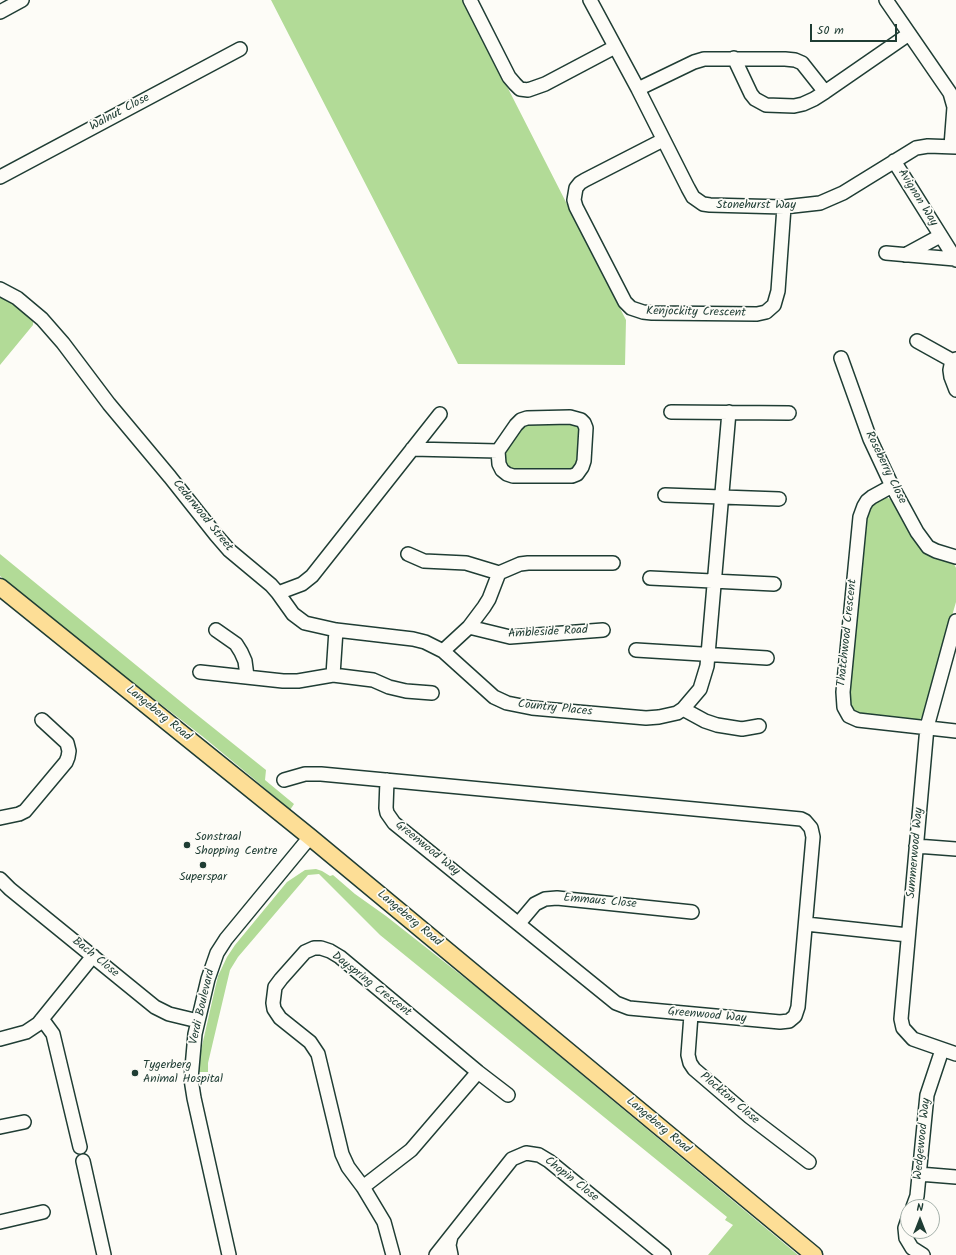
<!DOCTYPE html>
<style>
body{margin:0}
#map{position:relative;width:956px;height:1255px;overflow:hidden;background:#fdfcf7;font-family:Kalam,sans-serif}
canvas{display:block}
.north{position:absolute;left:900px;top:1199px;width:40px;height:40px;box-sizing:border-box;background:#fdfcf7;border:1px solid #a4b0a9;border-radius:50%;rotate:0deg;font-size:11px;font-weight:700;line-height:16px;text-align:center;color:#1f3d34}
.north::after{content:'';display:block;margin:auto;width:14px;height:18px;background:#1f3d34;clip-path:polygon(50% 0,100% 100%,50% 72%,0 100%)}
.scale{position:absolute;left:810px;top:24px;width:87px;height:18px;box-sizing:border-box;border:2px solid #1f3d34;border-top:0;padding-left:5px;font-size:12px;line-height:14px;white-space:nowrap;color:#1f3d34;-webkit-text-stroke:3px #fdfcf7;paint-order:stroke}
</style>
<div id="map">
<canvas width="956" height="1255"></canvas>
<div class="north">N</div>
<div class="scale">50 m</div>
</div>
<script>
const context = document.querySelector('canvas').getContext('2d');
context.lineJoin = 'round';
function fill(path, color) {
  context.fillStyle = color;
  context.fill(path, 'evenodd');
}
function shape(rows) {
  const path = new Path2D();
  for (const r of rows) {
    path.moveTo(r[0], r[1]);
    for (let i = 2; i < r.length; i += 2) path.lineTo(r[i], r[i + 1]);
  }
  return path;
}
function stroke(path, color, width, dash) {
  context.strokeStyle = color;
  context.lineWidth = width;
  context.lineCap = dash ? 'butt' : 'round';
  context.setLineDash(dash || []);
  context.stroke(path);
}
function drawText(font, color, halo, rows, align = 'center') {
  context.font = font + ' Kalam,sans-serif';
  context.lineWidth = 3.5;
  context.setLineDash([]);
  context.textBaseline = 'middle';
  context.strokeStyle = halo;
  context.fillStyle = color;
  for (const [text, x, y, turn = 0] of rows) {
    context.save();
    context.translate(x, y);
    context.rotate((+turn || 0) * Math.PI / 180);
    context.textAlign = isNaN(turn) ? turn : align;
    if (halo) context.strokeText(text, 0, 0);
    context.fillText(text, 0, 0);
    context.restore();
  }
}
const green = shape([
 [271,0,463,0,626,320,625,365,458,364],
 [0,296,21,308,33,318,33,325,0,365],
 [573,423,580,426,579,464,576,469,512,472,504,466,505,448,521,425],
 [882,498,888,498,895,501,920,549,926,553,953,562,956,568,956,602,924,713,920,720,916,721,858,717,847,706,864,517,868,507],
 [0,554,191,710,266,770,265,780,294,804,290,810,254,779,202,736,92,651,0,576],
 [316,869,322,871,330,876,333,875,355,894,386,916,480,990,798,1255,708,1255,733,1225,725,1220,727,1217,380,935,319,874,308,875,238,957,230,970,208,1063,208,1072,198,1072,199,1059,214,993,218,976,227,957,235,945,287,882,305,870]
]);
const minor = shape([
 [470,0,509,77,515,84,520,89,528,90,545,84,615,47],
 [590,0,638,89,688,188,693,197,703,204,710,205,784,207,820,203,843,193,916,148,928,146,956,147],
 [886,0,950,93,954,107,951,146],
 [0,12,22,0],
 [734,58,751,94,755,99,766,105,794,106,803,104,814,99,825,92],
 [638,89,694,62,704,59,785,59,795,60,802,63,825,92,909,34],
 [663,140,585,180,580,183,576,188,574,200,576,207,625,302,631,308,643,312,652,313,757,314,766,312,774,305,778,291,784,207],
 [894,161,956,260],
 [0,177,240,49],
 [886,253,955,259],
 [905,255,940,236],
 [0,289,17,298,42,319,63,343,109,404,170,477,216,535,229,550,271,585,278,593,302,584,312,576,440,414],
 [917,341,953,361],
 [841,358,870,439,892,486,917,532,928,547,936,551,956,557],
 [956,359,951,365,950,370,951,377,956,390],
 [671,412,789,413],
 [412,449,498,451,499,464,502,470,507,474,513,476,572,476,577,474,582,467,584,461,586,428,584,423,581,420,570,417,527,418,521,420,516,425,498,451],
 [892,486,872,497,867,501,864,506,860,517,843,692,844,707,849,716,858,720,956,731],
 [665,495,779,499],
 [408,554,424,561,466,563,499,573],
 [650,578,774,584],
 [278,593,293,614,305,623,336,630,413,639,425,642,443,651,494,697,507,703,532,708,646,718,659,717,677,713,683,709,700,689,707,666,729,412],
 [956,621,927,727,901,1019,903,1028,913,1039,956,1054],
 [469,627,510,637,603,630],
 [216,630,236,644,241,652,245,661,247,676],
 [636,650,767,658],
 [443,651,469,627,484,607,489,599,499,573,520,564,528,563,613,563],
 [200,672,283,681,298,681,333,675,373,680,389,687,406,691,432,693],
 [333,675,336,630],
 [683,709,705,721,717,725,742,729,759,726],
 [284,780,305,774,321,774,801,819,805,821,811,828,813,837,798,1007,795,1016,789,1021,780,1022,629,1008,616,1003,394,823,387,813,386,808,387,780],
 [0,818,19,814,25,811,66,762,68,757,69,751,67,743,42,720],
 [916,846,956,849],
 [0,879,10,889,155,1007,169,1014,198,1021],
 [519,923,535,904,545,899,557,898,692,912],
 [806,924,908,935],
 [691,1015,688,1055,690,1063,694,1069,750,1117,809,1162],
 [42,1019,53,1034,80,1147],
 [0,1039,26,1032,38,1024,93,956],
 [0,1127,24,1122],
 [83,1161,104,1255],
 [919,1174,956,1177],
 [363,1187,411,1150,478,1072],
 [913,1207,917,1196,927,1095,942,1050],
 [908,1219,905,1228,906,1238,912,1248,923,1255],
 [0,1222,43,1212],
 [451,1236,449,1245,451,1255],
 [229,1255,194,1098,191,1079,195,1034,208,979,217,953,226,939,310,837],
 [393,1255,384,1222,363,1187,348,1167,342,1154,318,1054,310,1042,280,1018,274,1009,273,1003,275,987,281,979,305,952,314,948,321,948,330,951,340,957,478,1072,508,1095],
 [436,1255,512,1159,526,1153,539,1155,549,1161,664,1255]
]);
const major = shape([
 [0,587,310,837,814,1255]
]);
const markers = [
 [187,845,4,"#1f3d34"],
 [203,865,4,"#1f3d34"],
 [135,1073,4,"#1f3d34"]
];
const streetNames = [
 ["Walnut Close",120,113,-28],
 ["Avignon Way",917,198,58],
 ["Stonehurst Way",756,206],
 ["Kenjockity Crescent",696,313,1],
 ["Roseberry Close",885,468,64],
 ["Cedarwood Street",202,516,51],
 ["Ambleside Road",548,633,-3],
 ["Thatchwood Crescent",848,633,-84],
 ["Country Places",555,709,6],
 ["Langeberg Road",158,714,39],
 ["Greenwood Way",427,849,39],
 ["Summerwood Way",916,853,-85],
 ["Emmaus Close",600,902,5],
 ["Langeberg Road",409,919,40],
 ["Bach Close",95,958,39],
 ["Dayspring Crescent",371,985,38],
 ["Verdi Boulevard",203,1007,-77],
 ["Greenwood Way",707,1016,5],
 ["Plockton Close",729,1099,40],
 ["Langeberg Road",658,1126,40],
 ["Wedgewood Way",923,1139,-84],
 ["Chopin Close",571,1180,38]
];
const poiNames = [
 ["Sonstraal",195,838],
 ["Shopping Centre",195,852],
 ["Superspar",203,878,"center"],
 ["Tygerberg",143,1066],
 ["Animal Hospital",143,1080]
];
fill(green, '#b2db97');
stroke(minor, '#1f3d34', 16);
stroke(major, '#1f3d34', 19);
stroke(minor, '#fdfcf7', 13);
stroke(major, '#fdde96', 16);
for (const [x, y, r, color] of markers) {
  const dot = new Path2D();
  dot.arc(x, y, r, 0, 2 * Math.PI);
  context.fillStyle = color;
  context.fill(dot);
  stroke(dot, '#fdfcf7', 1.5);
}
drawText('12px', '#1f3d34', '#fdfcf7', streetNames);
drawText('12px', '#1f3d34', '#fdfcf7', poiNames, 'left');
</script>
